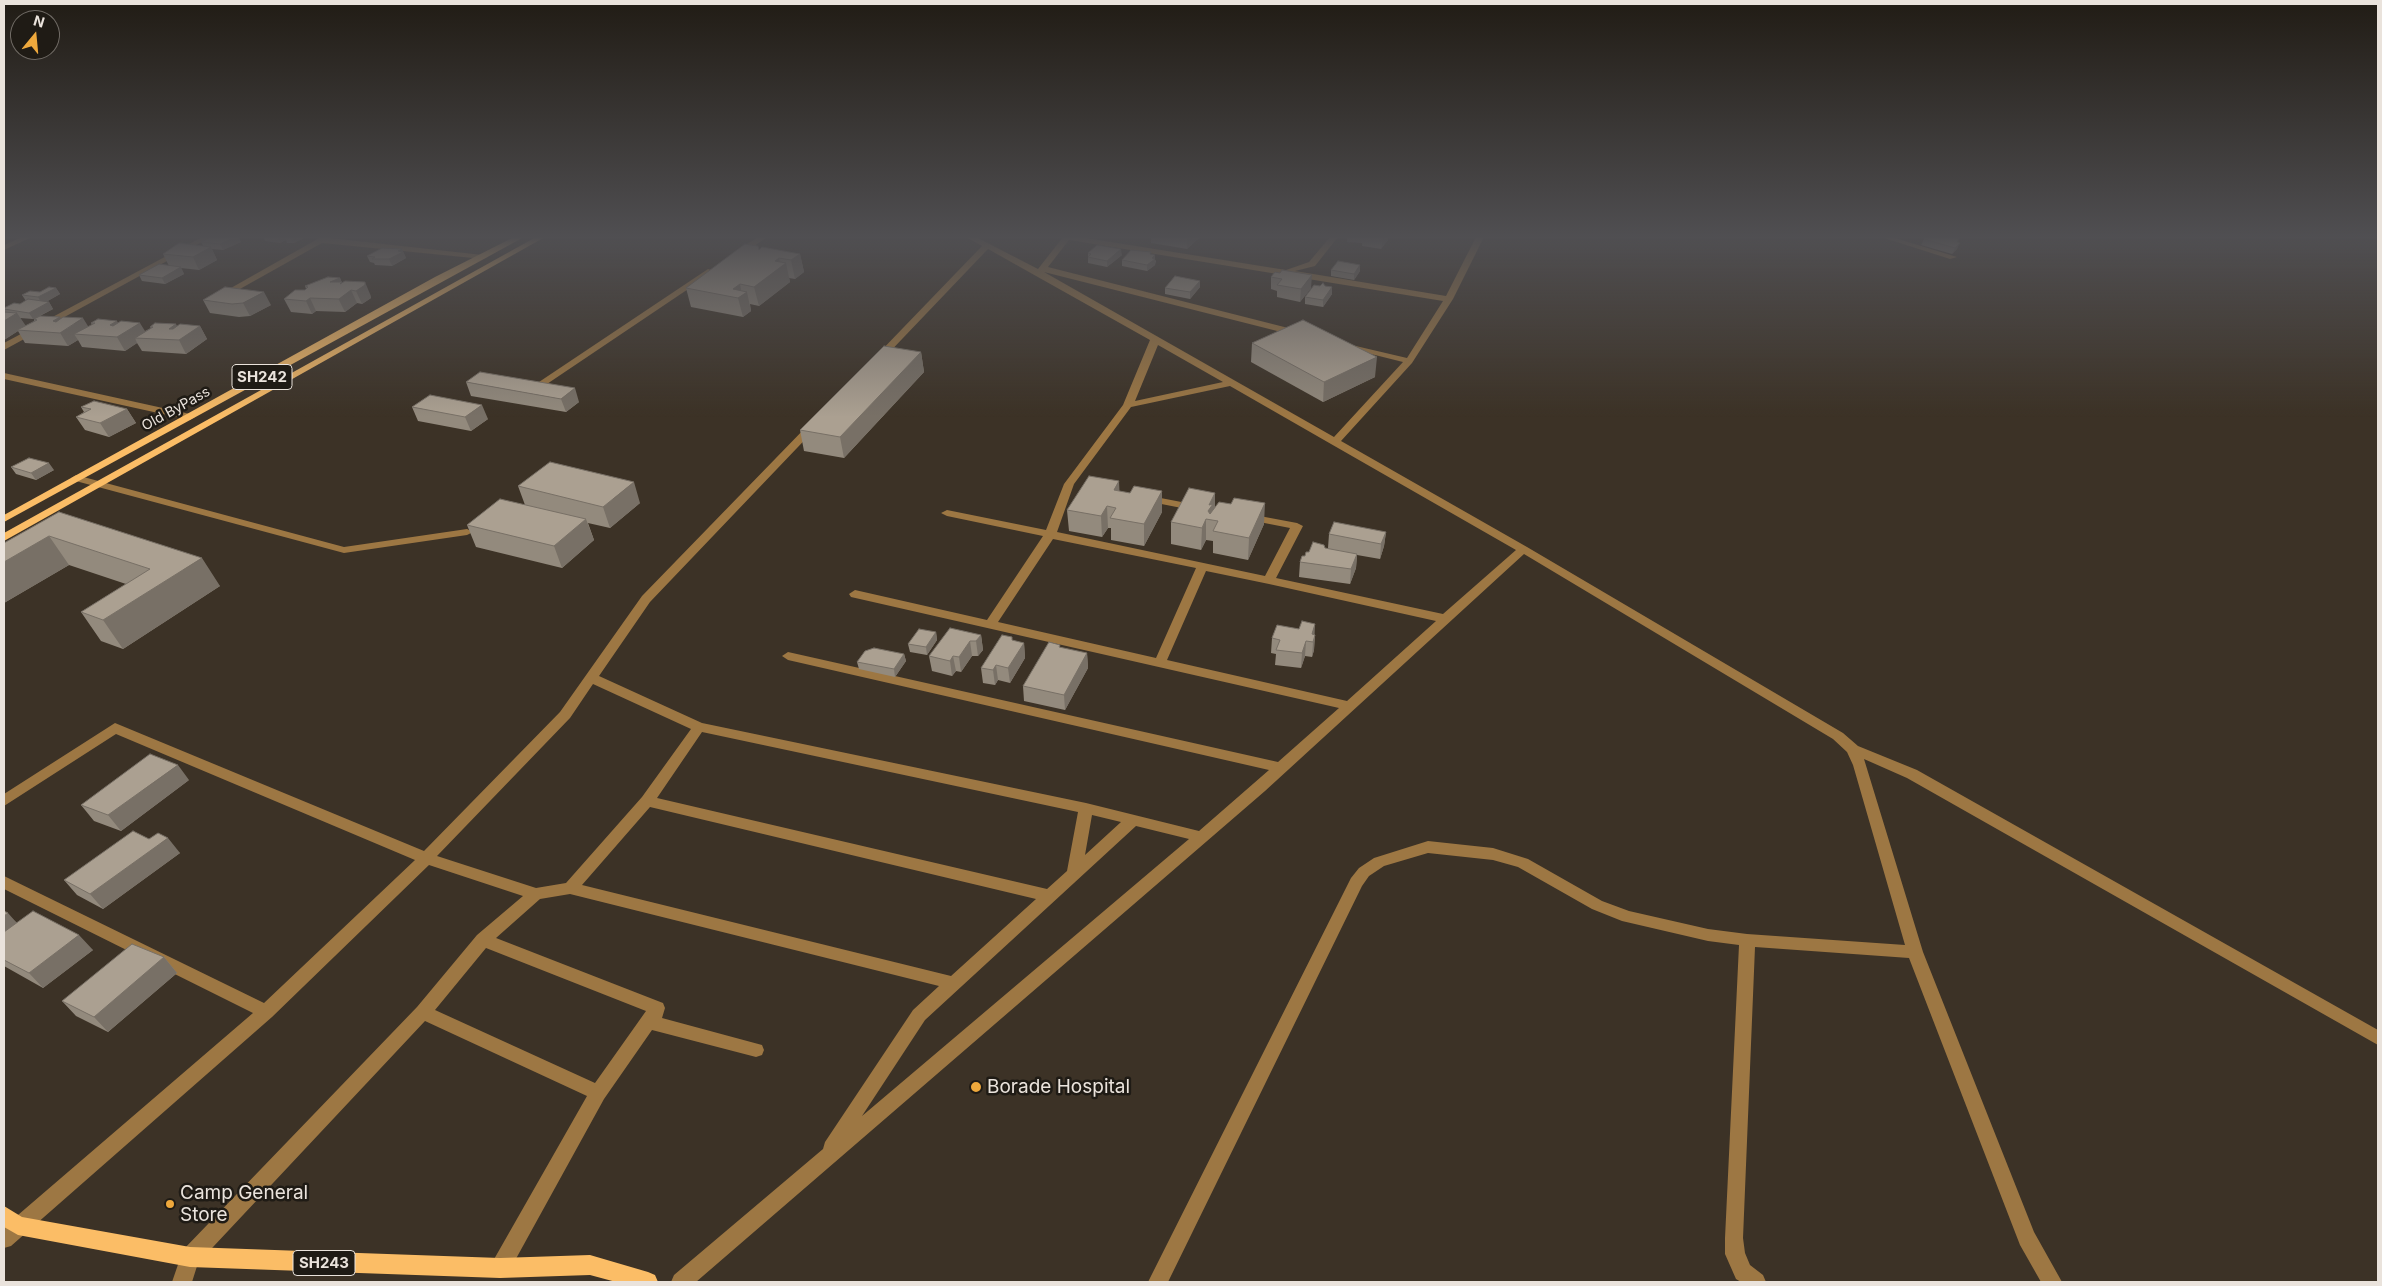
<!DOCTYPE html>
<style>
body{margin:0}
#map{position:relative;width:2382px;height:1286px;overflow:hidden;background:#3c3226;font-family:Inter,sans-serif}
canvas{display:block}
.frame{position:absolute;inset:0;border:5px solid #eae3dc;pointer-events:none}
.north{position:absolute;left:10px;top:10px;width:50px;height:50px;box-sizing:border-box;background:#1f1b15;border:1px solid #706b65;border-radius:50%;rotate:17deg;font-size:14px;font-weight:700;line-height:20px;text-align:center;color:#eae3dc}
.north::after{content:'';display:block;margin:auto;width:18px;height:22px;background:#eea83c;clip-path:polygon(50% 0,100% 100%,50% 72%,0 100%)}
</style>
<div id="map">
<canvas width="2382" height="1286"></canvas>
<div class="frame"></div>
<div class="north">N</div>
</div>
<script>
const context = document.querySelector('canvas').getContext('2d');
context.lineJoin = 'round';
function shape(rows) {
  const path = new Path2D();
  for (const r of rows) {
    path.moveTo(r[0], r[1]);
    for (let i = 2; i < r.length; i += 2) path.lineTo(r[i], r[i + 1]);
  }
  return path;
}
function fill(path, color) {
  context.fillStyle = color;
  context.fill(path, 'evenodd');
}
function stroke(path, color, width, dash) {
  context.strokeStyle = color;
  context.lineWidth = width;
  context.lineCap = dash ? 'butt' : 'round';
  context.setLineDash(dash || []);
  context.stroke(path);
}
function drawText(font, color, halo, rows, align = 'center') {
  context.font = font + ' Inter,sans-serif';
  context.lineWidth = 5;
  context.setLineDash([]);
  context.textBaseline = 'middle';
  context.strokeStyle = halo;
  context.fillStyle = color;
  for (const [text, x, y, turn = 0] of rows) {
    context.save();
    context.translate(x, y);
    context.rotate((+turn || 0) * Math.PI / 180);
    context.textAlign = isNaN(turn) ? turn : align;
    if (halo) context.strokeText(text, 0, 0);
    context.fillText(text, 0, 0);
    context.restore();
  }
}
const minor = shape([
 [22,237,32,237,4,250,4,245,22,237],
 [202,237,211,237,4,350,4,343,202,237],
 [321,237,483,255,487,257,483,259,322,243,222,299,215,297,321,237],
 [758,237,767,237,739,257,733,257,733,253,758,237],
 [966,237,976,237,1038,269,1063,237,1080,237,1286,270,1309,262,1330,237,1338,237,1315,266,1295,271,1446,296,1476,237,1484,237,1453,299,1412,363,1341,441,1527,547,1843,733,1858,746,1917,770,2378,1030,2378,1045,1907,778,1864,759,1923,952,2034,1232,2062,1282,2041,1282,2020,1245,1909,958,1755,947,1743,1238,1745,1253,1750,1265,1763,1275,1766,1282,1741,1282,1736,1279,1725,1254,1725,1238,1739,945,1708,941,1622,921,1592,909,1518,867,1493,860,1428,853,1384,866,1369,876,1362,886,1168,1282,1148,1282,1351,878,1359,868,1374,858,1428,841,1493,848,1528,859,1602,901,1629,911,1708,929,1747,934,1905,945,1853,765,1847,752,1833,739,1524,554,1265,791,696,1282,671,1282,674,1275,823,1149,825,1142,913,1010,939,986,570,894,540,899,496,938,663,1003,665,1008,662,1018,762,1045,764,1050,762,1055,756,1057,652,1030,604,1099,507,1275,500,1278,493,1275,490,1268,493,1261,587,1096,425,1021,198,1263,192,1282,172,1282,183,1250,417,1007,477,935,523,896,429,865,272,1017,11,1246,4,1248,4,1227,253,1013,4,889,4,876,264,1003,415,860,116,734,4,806,4,794,115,723,424,851,560,712,642,596,809,424,813,423,818,426,650,602,599,676,702,723,1086,803,1199,831,1269,770,788,660,782,656,788,652,1278,762,1339,708,851,597,849,594,855,590,987,620,1043,536,947,516,941,513,947,510,1046,530,1064,484,1123,405,1150,340,988,249,882,360,876,360,876,356,982,246,966,237],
 [1069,240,1443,301,1407,358,1343,343,1343,347,1403,362,1334,437,1044,272,1297,336,1302,333,1300,331,1048,267,1069,240],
 [1158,345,1223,382,1135,401,1158,345],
 [1230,386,1331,444,1516,550,1443,614,1276,578,1303,526,1297,523,1249,514,1243,517,1249,520,1290,528,1265,576,1057,532,1074,484,1131,407,1230,386],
 [1053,539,1196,568,1156,658,998,622,1053,539],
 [1206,571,1269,584,1436,621,1347,701,1167,660,1206,571],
 [593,684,691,729,642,797,566,883,536,888,437,856,570,718,593,684],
 [702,732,1078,812,1067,871,1047,889,657,798,702,732],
 [650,807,1036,899,951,976,582,885,650,807],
 [1092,815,1121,822,1085,855,1092,815],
 [1136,826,1189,839,862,1116,925,1020,1136,826],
 [486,948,646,1011,595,1083,435,1010,486,948],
 [1881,237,1892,237,1957,257,1950,259,1881,237],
 [708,269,715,271,541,388,535,388,533,386,708,269],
 [4,373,190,414,195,417,190,420,4,379,4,373],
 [76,475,344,547,467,529,473,532,467,535,344,553,72,480,71,478,76,475],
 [1145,495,1197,505,1203,508,1197,511,1141,500,1140,498,1141,496,1145,495]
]);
const major = shape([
 [514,237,524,237,4,522,4,515,435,277,514,237],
 [536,237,545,237,4,541,4,533,536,237],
 [4,1206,22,1217,190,1247,500,1258,590,1255,648,1272,655,1275,658,1282,616,1282,590,1275,500,1278,190,1267,18,1235,4,1227,4,1206]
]);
const wall = shape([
 [211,237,254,237,251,238,238,237,241,242,223,250,212,249,217,260,199,270,181,268,184,274,165,284,142,281,139,275,169,266,163,254,203,246,201,242],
 [263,237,306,237,294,243,287,243,286,240,280,243,265,241],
 [384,237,409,237,408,238],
 [1151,237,1200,237,1187,249,1151,243],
 [1347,237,1388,237,1388,240,1381,249,1362,246,1362,243,1347,242],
 [1924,239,1958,242,1957,249,1952,254,1921,245],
 [402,249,406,258,392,266,375,265,374,263,370,262,367,256],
 [759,250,800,254,804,272,795,279,789,278,790,282,759,306,750,304,751,311,743,317,691,307,686,288],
 [1088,253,1122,255,1107,267,1088,263],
 [1151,254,1156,261,1155,265,1147,271,1122,266,1122,260],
 [1331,270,1360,271,1354,280,1331,276],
 [1275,272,1311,288,1300,302,1277,297,1277,291,1271,289,1271,277],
 [340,278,342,283,370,294,371,298,362,304,357,303,345,312,316,311,312,314,291,312,284,299,305,290,306,289,305,286],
 [1200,281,1200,287,1190,299,1165,294,1165,288],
 [1325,286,1332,294,1323,307,1305,304,1305,297],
 [56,288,60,294,46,302,49,302,53,309,40,316,61,319,88,327,92,325,91,323,118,323,145,331,151,328,150,327,200,326,207,339,186,354,142,351,137,343,125,351,82,347,78,340,68,346,25,343,18,331,4,340,4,308,20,304,26,301,22,295,40,292],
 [39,316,34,319,34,321,25,326,20,318,33,319],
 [203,300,271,305,250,316,239,317,210,313],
 [1252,343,1375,377,1323,402,1251,362],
 [921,352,924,372,844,458,804,451,800,430],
 [466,382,579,402,566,412,471,396],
 [81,407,127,409,136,423,109,437,85,430,76,417,84,412],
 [412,407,488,419,471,431,418,421],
 [11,467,54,470,36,480,16,474],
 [518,486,640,503,610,528,588,523,594,540,562,568,476,547,467,525,525,505],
 [1120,491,1162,512,1144,546,1111,540,1111,528,1108,528,1102,537,1069,531,1067,510],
 [1215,493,1215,508,1264,524,1248,560,1213,553,1213,541,1206,540,1201,550,1171,544,1171,522],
 [59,512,220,586,123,649,101,641,81,612,126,584,69,565,4,603,4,543],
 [1386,532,1384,546,1380,559,1357,555,1356,568,1350,584,1299,577,1300,562,1305,556,1309,552,1325,548,1328,548,1329,534],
 [936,632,937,640,927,655,910,652,908,644],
 [981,635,983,650,978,656,972,656,961,672,956,671,952,676,932,671,929,656],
 [1315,635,1314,650,1312,657,1305,656,1301,668,1275,665,1276,654,1271,653,1272,638],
 [1012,637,1012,641,1024,643,1025,658,1010,683,998,680,995,685,983,683,981,668],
 [1060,645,1060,648,1087,653,1088,668,1065,710,1024,701,1023,686],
 [904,654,906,661,895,677,859,669,857,662],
 [189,780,121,831,94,821,81,805],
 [149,839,180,853,103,909,77,895,64,880],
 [4,911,17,923,93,950,43,988,4,966],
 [164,957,177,973,108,1032,76,1016,62,1001]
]);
const shadedWall = shape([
 [236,237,238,237,241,242,223,250,220,244],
 [277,237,284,237,286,240,280,243],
 [291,237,306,237,294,243],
 [1187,237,1200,237,1187,249],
 [1383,237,1388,237,1388,240,1381,249],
 [1960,243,1957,249,1952,254,1955,248],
 [211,247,217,260,199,270,193,257],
 [402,249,406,258,392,266,389,259,398,251],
 [1121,249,1122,255,1107,267,1107,261],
 [800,254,804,272,795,279,791,260],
 [1155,255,1155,265,1147,271,1147,265],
 [779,258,781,267,786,263,790,282,759,306,754,287,775,261],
 [1360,265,1360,271,1354,280,1354,274],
 [181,267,184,274,165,284,162,278],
 [1312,275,1311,288,1300,302,1301,289],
 [340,278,347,293,351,290,357,303,345,312,330,282],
 [1200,281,1200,287,1190,299,1190,292],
 [365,282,370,294,371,298,362,304,356,291],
 [740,284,742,295,747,292,751,311,743,317,738,298,733,289],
 [1332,287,1332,294,1323,307,1323,300],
 [56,288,60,294,42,304,38,297],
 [264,292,271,305,250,316,243,303],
 [310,298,316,311,312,314,306,301],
 [49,302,53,309,33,319,29,313],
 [17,313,26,326,17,330,18,331,4,340,4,321],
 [60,317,67,329,83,318,91,331,74,334,78,340,68,346,53,321],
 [117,321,124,333,140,323,148,336,135,338,137,343,125,351,110,325],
 [176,324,183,337,169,329],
 [200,326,207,339,186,354,179,340],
 [921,352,924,372,844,458,840,437],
 [1377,357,1375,377,1323,402,1324,382],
 [575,388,579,402,566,412,561,399],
 [482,405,488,419,471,431,465,417],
 [127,409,136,423,109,437,100,423],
 [49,463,54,470,36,480,31,473],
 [1119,481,1120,502,1114,490],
 [634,482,640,503,610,528,603,507],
 [1162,491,1162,512,1144,546,1144,524],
 [1215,493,1215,514,1213,518,1208,511,1209,505],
 [1265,503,1264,524,1248,560,1249,538],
 [1107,506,1108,528,1102,537,1101,516],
 [586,519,594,540,562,568,554,546],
 [1206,519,1206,540,1201,550,1202,528],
 [1386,532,1384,546,1380,559,1381,544],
 [49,536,69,565,4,603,4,562],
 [1357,554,1356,568,1350,584,1351,569],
 [202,558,220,586,123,649,103,620],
 [1315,624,1314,650,1312,657,1313,642,1312,634],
 [936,632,937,640,927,655,926,647],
 [981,635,983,650,978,656,976,641],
 [970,641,972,656,961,672,959,657],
 [1306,641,1305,656,1301,668,1302,653],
 [1024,643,1025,658,1010,683,1008,668],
 [1087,653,1088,668,1065,710,1064,695],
 [904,654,906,661,895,677,894,669],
 [953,656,956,671,952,676,950,661],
 [996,665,998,680,995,685,993,670],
 [178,765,189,780,121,831,108,815],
 [168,838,180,853,103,909,90,894],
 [8,913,22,929,4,942,4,916],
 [79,935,93,950,43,988,29,973],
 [164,957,177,973,108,1032,94,1017]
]);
const building = shape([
 [211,237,236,237,220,244,201,242,211,237],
 [1926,237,1949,237,1959,239,1957,242,1960,243,1955,248,1924,239,1926,237],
 [179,243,211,247,193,257,163,254,179,243],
 [745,244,758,246,759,250,762,247,800,254,791,260,779,258,775,261,786,263,754,287,740,284,733,289,747,292,738,298,686,288,745,244],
 [1097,245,1121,249,1107,261,1088,257,1091,254,1088,253,1097,245],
 [382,248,402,249,398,251,403,252,389,259,372,259,375,257,367,256,382,248],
 [1131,250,1151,252,1150,254,1155,255,1152,258,1155,259,1147,265,1122,260,1131,250],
 [1338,261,1360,265,1354,274,1331,270,1338,261],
 [159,264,181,267,162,278,139,275,159,264],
 [1282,270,1312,275,1301,289,1277,285,1282,279,1271,277,1275,272,1280,273,1282,270],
 [1175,276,1200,281,1190,292,1165,288,1175,276],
 [328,277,340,278,330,282,342,282,340,284,345,281,365,282,365,285,356,291,351,290,339,299,310,298,306,301,284,299,295,290,305,290,308,287,305,286,328,277],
 [1323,283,1325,286,1332,287,1323,300,1305,297,1314,285,1320,286,1323,283],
 [49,287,56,288,38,297,22,295,30,291,40,292,49,287],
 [225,287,264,292,243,303,232,304,203,300,225,287],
 [28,299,49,302,29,313,4,309,4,308,14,303,20,304,28,299],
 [4,312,17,313,4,321,4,312],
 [40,316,60,317,53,321,56,322,63,317,83,318,60,333,17,330,37,320,34,319,40,316],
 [98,319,117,321,110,325,113,326,121,321,140,323,117,337,74,334,95,323,91,323,98,319],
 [1303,320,1377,357,1324,382,1252,343,1303,320],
 [155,323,176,324,169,329,173,329,180,324,200,326,179,340,135,338,153,327,150,327,155,323],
 [884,346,921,352,840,437,800,430,884,346],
 [480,372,575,388,561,399,466,382,480,372],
 [430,395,482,405,465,417,412,407,430,395],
 [94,401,127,409,100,423,76,417,91,409,81,407,94,401],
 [29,458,49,463,31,473,11,467,29,458],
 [550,462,634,482,603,507,518,486,550,462],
 [1089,476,1119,481,1114,490,1130,493,1134,486,1162,491,1144,524,1110,518,1116,508,1107,506,1101,516,1067,510,1089,476],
 [1189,488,1215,493,1209,505,1213,504,1208,511,1210,514,1219,502,1231,504,1234,498,1265,503,1249,538,1213,531,1218,521,1206,519,1202,528,1171,522,1189,488],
 [500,499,586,519,554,546,467,525,500,499],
 [59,512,202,558,103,620,81,612,150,569,49,536,4,562,4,543,59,512],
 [1334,522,1386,532,1381,544,1329,534,1334,522],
 [1313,542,1324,545,1325,548,1357,554,1351,569,1300,562,1302,556,1305,556,1306,552,1309,552,1313,542],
 [1302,621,1315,624,1312,634,1315,635,1313,642,1306,641,1302,653,1276,650,1280,640,1272,638,1277,625,1299,629,1302,621],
 [950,628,981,635,976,641,970,641,959,657,953,656,950,661,929,656,950,628],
 [919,629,936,632,926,647,908,644,919,629],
 [1002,635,1012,637,1012,640,1024,643,1008,668,996,665,993,670,981,668,1002,635],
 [1049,642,1060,645,1059,647,1087,653,1064,695,1023,686,1049,642],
 [874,648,904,654,894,669,857,662,865,651,874,648],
 [150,754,178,765,108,815,81,805,150,754],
 [133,831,149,839,158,833,168,838,90,894,64,880,133,831],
 [4,911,8,913,4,916,4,911],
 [33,911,79,935,29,973,4,960,4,932,33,911],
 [132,944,164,957,94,1017,62,1001,132,944]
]);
const markers = [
 [976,1087,6,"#eea83c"],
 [170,1204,5,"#eea83c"]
];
const farStreetnames = [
 ["Old ByPass",176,409,-29]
];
const shields = [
 [262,377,60],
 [324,1263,62]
];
const shieldNames = [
 ["SH242",262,377],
 ["SH243",324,1263]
];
const nearPoinames = [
 ["Borade Hospital",987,1087],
 ["Camp General",180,1193],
 ["Store",180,1215]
];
fill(minor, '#9d7743');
fill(major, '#fbbd66');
fill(wall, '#938a7d');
fill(shadedWall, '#787066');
fill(building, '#aba091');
stroke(building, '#787066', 1);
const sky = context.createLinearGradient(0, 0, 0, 417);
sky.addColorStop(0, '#211c15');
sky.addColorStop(0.57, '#504f52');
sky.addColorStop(1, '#504f5200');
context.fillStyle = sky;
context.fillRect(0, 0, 2382, 417);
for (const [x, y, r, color] of markers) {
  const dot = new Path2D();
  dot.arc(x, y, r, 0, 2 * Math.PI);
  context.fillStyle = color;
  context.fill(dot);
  stroke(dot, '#1f1b15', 2);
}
drawText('14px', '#eae3dc', '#1f1b15', farStreetnames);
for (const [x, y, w] of shields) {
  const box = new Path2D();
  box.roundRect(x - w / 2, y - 12.5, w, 25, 4);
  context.fillStyle = '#1f1b15';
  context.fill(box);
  stroke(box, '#eae3dc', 1);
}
drawText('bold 15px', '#eae3dc', null, shieldNames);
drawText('19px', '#eae3dc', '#1f1b15', nearPoinames, 'left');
</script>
